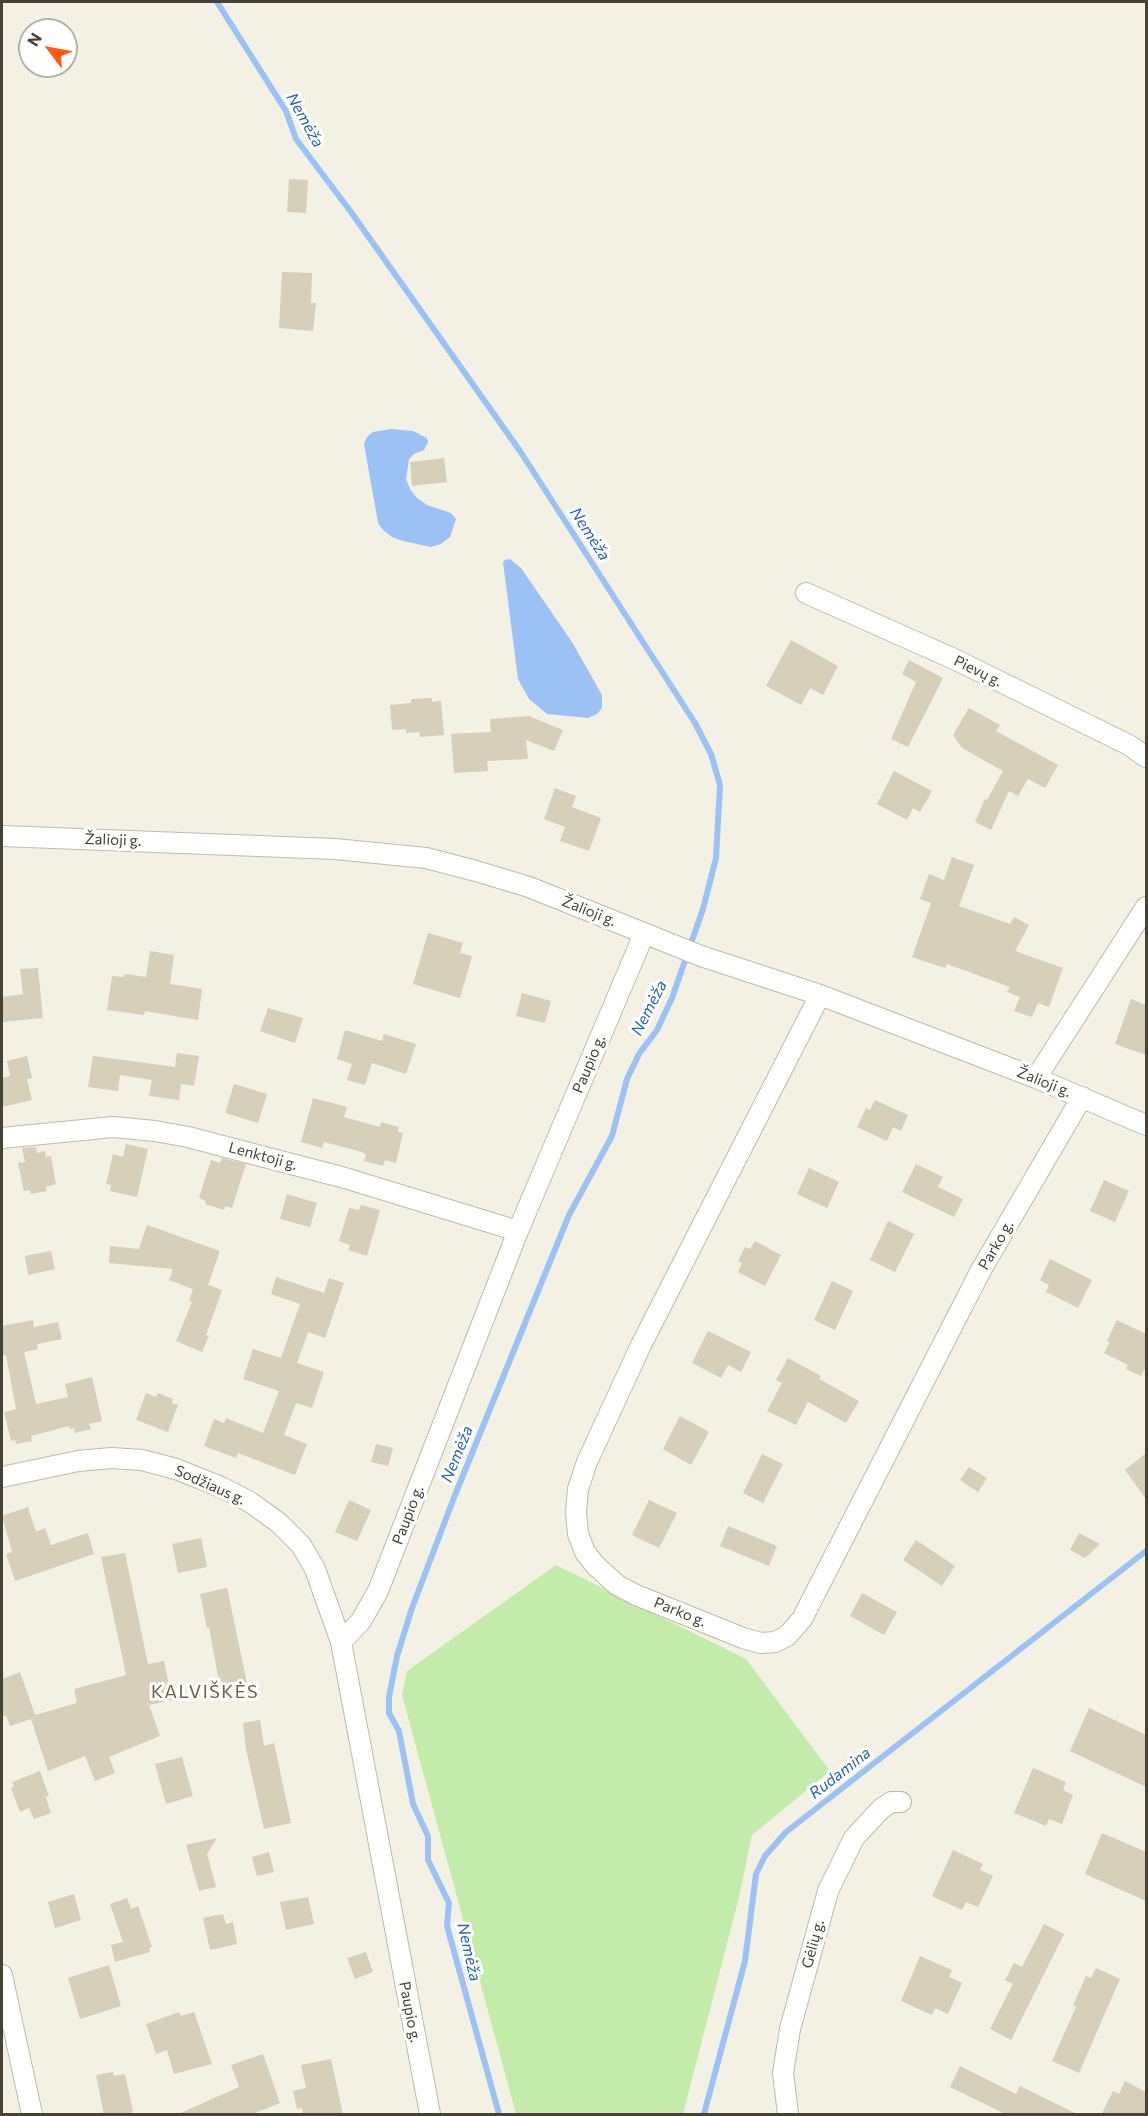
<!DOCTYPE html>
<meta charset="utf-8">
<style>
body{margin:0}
#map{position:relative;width:1148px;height:2116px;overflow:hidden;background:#f3f1e4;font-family:Commissioner,sans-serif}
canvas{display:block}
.frame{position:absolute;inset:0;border:3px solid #464234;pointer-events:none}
.north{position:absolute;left:18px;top:18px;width:60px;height:60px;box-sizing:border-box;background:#fff;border:2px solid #b5b3ae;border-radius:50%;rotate:302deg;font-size:16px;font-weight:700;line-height:24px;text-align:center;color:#464234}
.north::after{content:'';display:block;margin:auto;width:21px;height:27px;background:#ff5a10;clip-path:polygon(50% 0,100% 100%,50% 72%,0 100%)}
</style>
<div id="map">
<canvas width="1148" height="2116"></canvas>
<div class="frame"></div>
<div class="north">N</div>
</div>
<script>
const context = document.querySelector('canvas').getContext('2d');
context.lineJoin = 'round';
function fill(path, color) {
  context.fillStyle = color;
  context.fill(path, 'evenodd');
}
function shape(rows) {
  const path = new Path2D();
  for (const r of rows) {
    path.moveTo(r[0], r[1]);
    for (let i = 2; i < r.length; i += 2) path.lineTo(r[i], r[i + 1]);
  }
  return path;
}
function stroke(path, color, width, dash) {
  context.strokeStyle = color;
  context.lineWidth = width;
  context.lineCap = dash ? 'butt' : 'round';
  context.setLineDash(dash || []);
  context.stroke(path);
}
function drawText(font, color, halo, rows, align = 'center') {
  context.font = font + ' Commissioner,sans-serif';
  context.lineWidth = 6;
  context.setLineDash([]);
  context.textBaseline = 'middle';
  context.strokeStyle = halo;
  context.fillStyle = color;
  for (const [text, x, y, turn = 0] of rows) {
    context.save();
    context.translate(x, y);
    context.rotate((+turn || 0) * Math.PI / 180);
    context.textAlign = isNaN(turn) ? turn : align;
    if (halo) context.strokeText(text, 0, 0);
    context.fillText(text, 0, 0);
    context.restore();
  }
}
const green = shape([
 [556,1565,746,1659,830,1771,752,1835,739,1897,683,2114,516,2114,402,1695,407,1671]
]);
const water = shape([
 [391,429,413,431,427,438,428,442,424,450,414,454,409,459,406,479,410,489,417,498,427,505,451,513,456,519,450,537,441,544,431,547,403,541,392,537,383,530,378,523,364,444,367,437,373,432],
 [510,559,521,568,572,642,602,695,602,708,597,714,588,718,547,714,529,699,518,679,503,562,505,560]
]);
const stream = shape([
 [217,2,286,111,296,139,351,212,520,451,695,723,711,754,720,785,716,858,703,909,672,998,657,1030,639,1054,627,1079,612,1136,569,1215,455,1495,412,1608,397,1656,389,1697,389,1713,399,1731,413,1804,428,1836,428,1860,449,1903,447,1926,499,2114],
 [704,2114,745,1961,756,1874,765,1856,786,1832,1146,1551]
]);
const building = shape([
 [289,179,308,180,306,213,287,212],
 [282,272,312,273,311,303,316,303,313,331,279,328],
 [444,458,447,482,412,486,410,462],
 [791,640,838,666,823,695,810,688,801,705,766,686],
 [909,660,943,678,908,747,891,739,916,682,902,674],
 [432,698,432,702,441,701,444,735,420,737,419,732,406,733,406,729,392,730,390,705,411,703,411,699],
 [969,708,1000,725,996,731,1058,765,1045,788,1028,779,1018,796,1009,791,991,830,975,822,985,799,987,800,1003,771,962,748,953,735],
 [529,716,563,730,554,751,526,740,528,759,487,761,488,771,454,773,451,734,491,732,490,719],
 [894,771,932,791,920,812,913,808,907,820,877,804],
 [555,788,576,796,572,807,601,818,589,851,560,841,565,827,544,819],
 [952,857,974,865,959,906,1010,924,1014,917,1029,925,1015,951,1063,968,1049,1007,1038,1003,1032,1017,1014,1011,1020,997,1007,992,1010,987,947,964,945,968,912,957,931,903,920,899,929,874,944,880],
 [428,933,463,943,460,953,472,956,460,998,413,984],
 [150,951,174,955,170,984,202,989,198,1020,145,1011,144,1015,107,1010,112,976,124,977,125,974,146,977],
 [38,968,43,1018,2,1022,2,997,23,994,20,969],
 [522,993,551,1001,545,1023,516,1016],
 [1131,999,1146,1005,1146,1055,1115,1044],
 [268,1008,303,1018,295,1043,260,1031],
 [345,1030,382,1041,384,1034,416,1044,406,1074,372,1063,365,1085,347,1080,352,1064,337,1059],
 [177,1053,199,1056,194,1086,181,1084,179,1100,149,1096,152,1080,120,1075,118,1091,88,1087,93,1056,175,1067],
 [27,1056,32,1078,27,1079,32,1100,2,1107,2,1078,10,1076,7,1061],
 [234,1084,267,1094,258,1123,225,1113],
 [313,1098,347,1107,344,1117,380,1127,381,1122,399,1127,398,1132,403,1133,396,1163,385,1160,383,1166,364,1161,366,1155,362,1152,324,1142,322,1148,301,1142],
 [875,1100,908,1115,901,1131,893,1127,887,1141,857,1127,866,1108,870,1110],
 [126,1144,148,1149,137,1197,110,1191,111,1185,106,1184,113,1154,123,1157],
 [36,1147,37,1153,45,1151,46,1157,51,1156,56,1184,46,1187,47,1191,31,1194,30,1190,24,1191,18,1163,25,1162,22,1148],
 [222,1158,246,1164,232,1208,225,1206,224,1210,205,1204,206,1201,199,1198,211,1160,220,1163],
 [916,1164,943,1177,938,1187,963,1199,954,1217,902,1192],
 [809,1168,839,1182,827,1208,797,1194],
 [1104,1180,1129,1191,1115,1222,1090,1211],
 [287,1194,317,1203,310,1227,280,1219],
 [361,1205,380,1210,367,1256,348,1250,350,1245,339,1241,349,1208,359,1210],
 [888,1221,914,1234,895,1272,870,1260],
 [147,1225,220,1251,208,1285,222,1290,206,1335,209,1336,202,1352,176,1341,192,1302,189,1301,193,1289,169,1280,173,1269,109,1263,110,1246,139,1249],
 [755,1241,781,1255,765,1286,738,1272,742,1263,738,1261,745,1247,750,1249],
 [51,1251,55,1269,28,1275,25,1256],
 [1050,1259,1092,1280,1078,1308,1046,1292,1049,1285,1040,1280],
 [276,1277,324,1293,329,1278,344,1283,325,1338,308,1332,297,1363,324,1372,312,1408,296,1403,284,1435,307,1444,295,1475,238,1453,236,1458,204,1446,214,1419,224,1423,226,1418,263,1433,279,1391,243,1379,253,1349,281,1358,300,1304,271,1294],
 [832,1281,853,1291,835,1330,814,1320],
 [33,1320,34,1327,58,1322,62,1339,37,1344,38,1349,24,1352,36,1404,68,1397,65,1384,92,1377,102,1421,89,1424,91,1429,75,1433,74,1428,70,1429,69,1426,31,1436,32,1441,16,1444,15,1440,11,1441,4,1412,16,1409,6,1355,3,1356,2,1346,2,1326],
 [1117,1320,1146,1334,1146,1366,1141,1376,1126,1369,1128,1365,1104,1353,1110,1342,1107,1341],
 [708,1331,751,1352,741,1372,728,1365,721,1378,692,1363],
 [788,1358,821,1376,819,1379,859,1401,846,1423,808,1402,796,1425,767,1411,782,1383,776,1380],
 [146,1393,156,1397,158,1393,173,1399,172,1403,178,1405,168,1432,136,1420],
 [680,1416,709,1432,691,1465,663,1449],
 [376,1444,393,1448,388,1466,371,1462],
 [1146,1453,1146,1499,1125,1470],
 [762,1454,783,1464,763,1503,743,1493],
 [969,1467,987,1478,978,1492,960,1480],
 [349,1500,371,1510,357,1541,335,1532],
 [649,1500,677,1513,659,1548,632,1535],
 [28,1507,36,1532,45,1528,51,1545,88,1533,94,1554,15,1581,6,1554,12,1552,2,1516],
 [728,1526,777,1546,769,1566,720,1546],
 [1079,1533,1100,1544,1085,1558,1070,1550],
 [201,1538,207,1567,178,1573,172,1544],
 [916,1540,955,1566,942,1586,903,1560],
 [125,1553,148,1664,164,1661,172,1700,149,1705,160,1736,109,1757,115,1773,95,1781,85,1756,48,1771,31,1719,10,1726,6,1715,2,1717,2,1679,20,1672,35,1715,77,1703,74,1689,126,1675,101,1557],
 [227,1588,248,1688,221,1692,209,1627,207,1628,200,1594],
 [862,1593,897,1612,884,1635,850,1616],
 [1089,1708,1146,1735,1146,1787,1070,1751],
 [260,1720,264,1746,274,1743,291,1823,264,1829,246,1749,243,1723],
 [182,1757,193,1796,166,1804,155,1764],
 [1033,1768,1066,1782,1063,1790,1073,1795,1062,1824,1049,1819,1046,1826,1014,1813],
 [40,1771,49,1796,46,1797,47,1801,51,1813,34,1819,29,1808,20,1812,11,1788,14,1786,12,1782],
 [1102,1833,1146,1852,1146,1901,1085,1874],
 [217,1838,207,1854,216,1887,199,1891,186,1845],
 [953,1850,983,1864,980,1870,993,1876,978,1907,966,1902,962,1910,932,1896],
 [269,1852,274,1872,257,1876,252,1857],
 [74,1894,81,1920,55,1928,48,1902],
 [308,1897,314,1924,286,1930,280,1902],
 [127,1898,131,1909,138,1906,152,1947,149,1948,150,1952,115,1962,111,1945,123,1942,110,1904],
 [223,1914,226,1924,233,1922,237,1944,210,1950,203,1918],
 [1044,1924,1064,1934,1011,2040,990,2029,1013,1984,1005,1980,1014,1963,1022,1967],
 [366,1952,373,1972,355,1979,347,1958],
 [920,1956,952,1970,949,1977,962,1983,948,2014,935,2008,932,2015,901,2001],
 [109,1965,121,2006,80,2019,68,1978],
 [1096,1968,1120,1979,1079,2073,1052,2061,1076,2007,1073,2005,1086,1976,1091,1978],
 [179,2012,181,2016,194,2012,212,2064,174,2074,167,2050,156,2054,146,2024],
 [263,2054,280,2103,250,2115,176,2115,239,2087,231,2065],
 [331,2059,343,2115,303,2115,302,2108,297,2109,293,2091,306,2088,301,2065],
 [960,2066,1016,2094,1020,2086,1079,2115,1007,2115,950,2087],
 [113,2072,114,2076,125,2074,133,2112,119,2115,104,2115,96,2075],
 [1125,2081,1146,2092,1146,2115,1101,2115,1113,2091,1119,2094]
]);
const street = shape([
 [806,593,954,659,1129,745,1146,757],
 [2,836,335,849,426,858,476,871,529,887,701,956,820,995,1036,1078,1146,1125],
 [820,995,641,1345,587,1462,578,1489,576,1512,578,1534,585,1552,595,1565,617,1585,636,1595,743,1638,761,1643,775,1642,787,1636,802,1619,981,1270,1082,1097],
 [1036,1078,1146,907],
 [2,1138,113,1127,155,1131,188,1137,345,1178,518,1231],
 [2,1477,78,1461,111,1458,142,1460,176,1469,221,1487,250,1502,279,1523,301,1545,315,1569,341,1642,430,2114],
 [341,1642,361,1621,378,1591,518,1231,644,934],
 [2,1975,32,2114],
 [788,2114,783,2073,790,2029,828,1891,854,1838,881,1809,891,1802,901,1802]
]);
const streetNames = [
 ["Pievų g.",978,671,26],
 ["Žalioji g.",113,840,2],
 ["Žalioji g.",589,911,22],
 ["Paupio g.",589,1064,-67],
 ["Žalioji g.",1044,1082,22],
 ["Lenktoji g.",263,1156,15],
 ["Parko g.",996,1245,-60],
 ["Sodžiaus g.",210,1485,24],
 ["Paupio g.",408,1515,-69],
 ["Parko g.",680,1612,22],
 ["Gėlių g.",813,1944,-75],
 ["Paupio g.",410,2012,79]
];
const waterNames = [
 ["Nemėža",305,120,61],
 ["Nemėža",590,534,57],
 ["Nemėža",649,1008,-63],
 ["Nemėža",457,1454,-68],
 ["Rudamina",840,1773,-38],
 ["Nemėža",469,1952,77]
];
const quarterNames = [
 ["KALVIŠKĖS",205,1692]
];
fill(green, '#c3ebaa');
fill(water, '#9cc2f5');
stroke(stream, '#9cc2f5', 6);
fill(building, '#d6cfb9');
stroke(street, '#c0bba6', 22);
stroke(street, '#fff', 20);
drawText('15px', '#464234', '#fff', streetNames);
drawText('italic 16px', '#2664b9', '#fff', waterNames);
context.letterSpacing = '1.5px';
drawText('18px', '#6a624a', '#fff', quarterNames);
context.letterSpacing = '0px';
</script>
